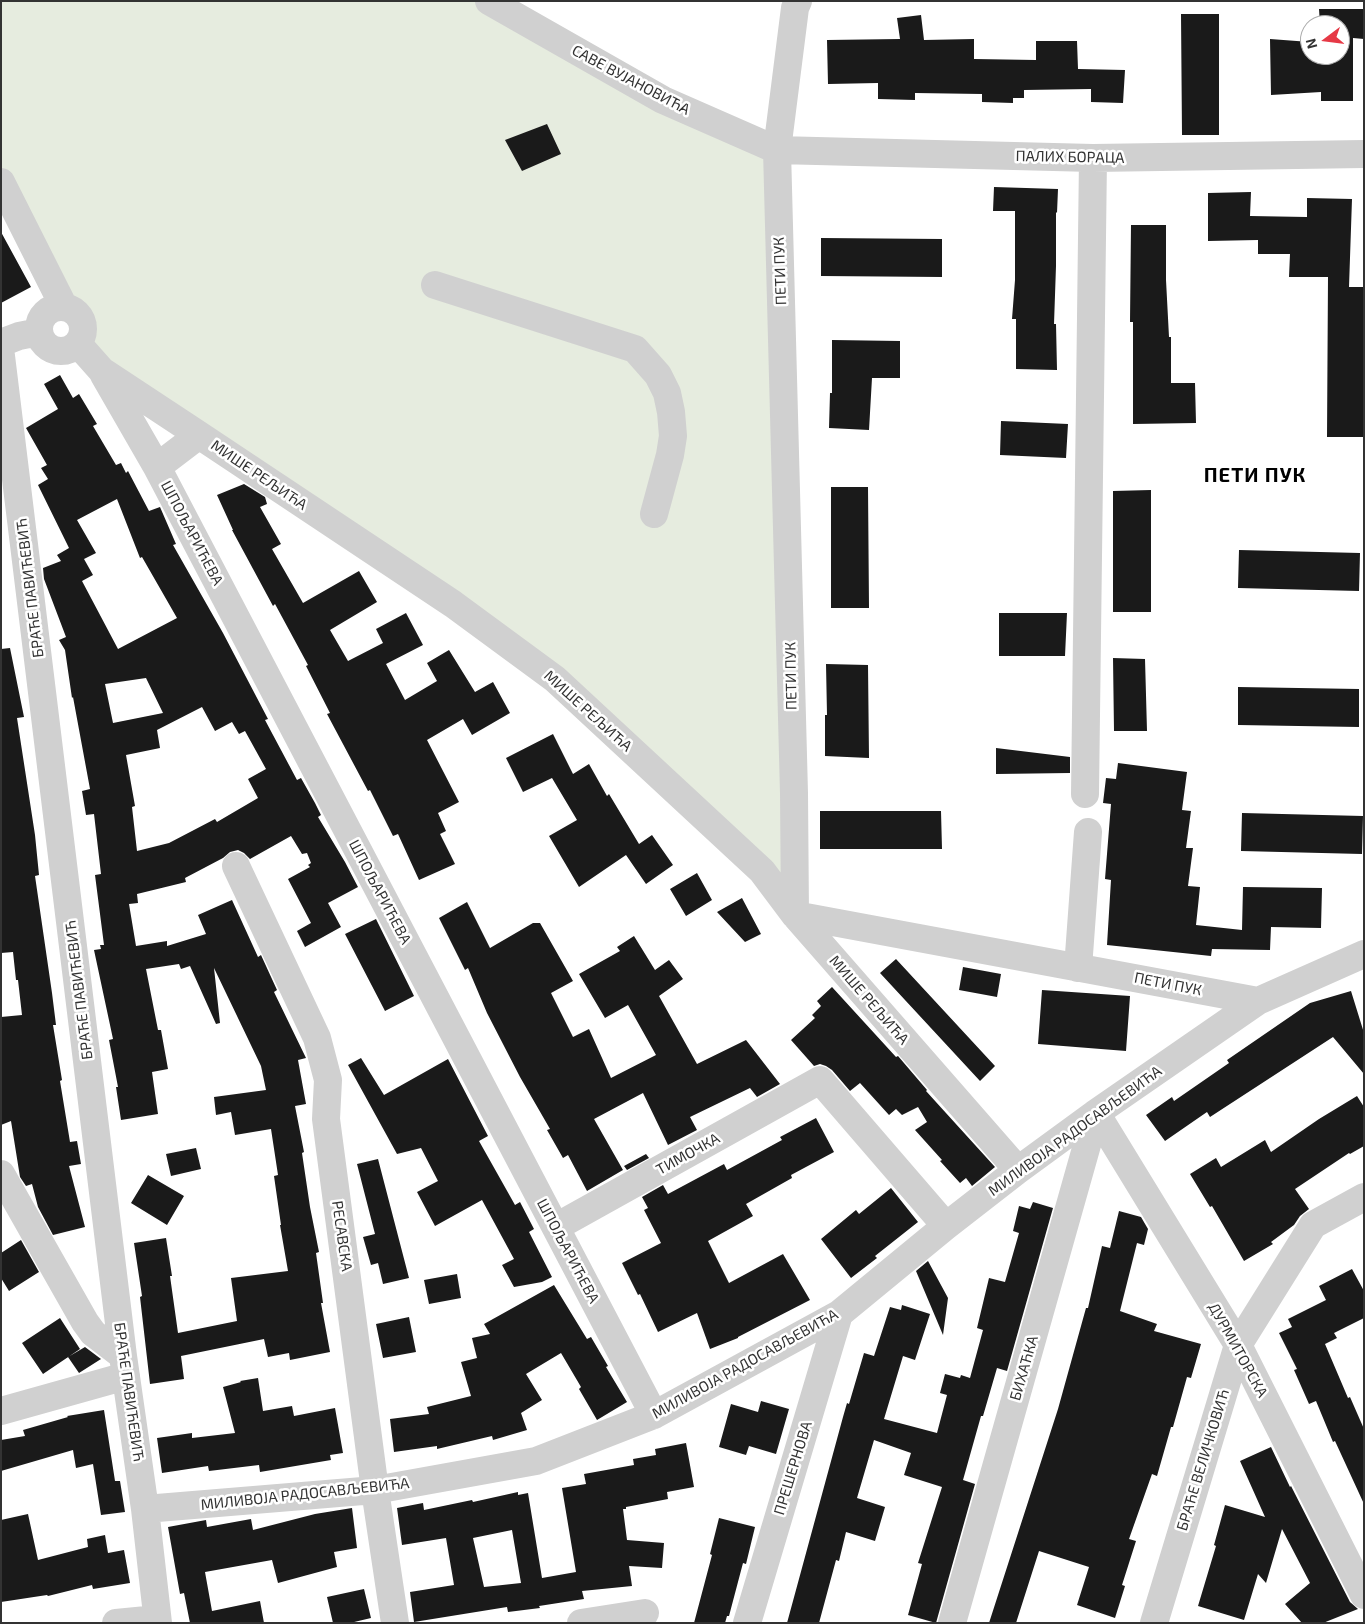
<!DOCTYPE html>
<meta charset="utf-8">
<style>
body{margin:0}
#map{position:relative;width:1365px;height:1624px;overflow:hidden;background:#fff;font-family:"Exo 2",sans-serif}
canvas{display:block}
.frame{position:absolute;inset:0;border:2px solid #333;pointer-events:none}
.north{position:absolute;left:1300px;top:15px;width:50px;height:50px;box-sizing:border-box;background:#fff;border:1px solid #adadad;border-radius:50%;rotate:255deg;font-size:14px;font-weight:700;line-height:20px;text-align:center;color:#333}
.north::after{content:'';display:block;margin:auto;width:18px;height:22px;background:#e63946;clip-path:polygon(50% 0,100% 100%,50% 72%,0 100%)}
</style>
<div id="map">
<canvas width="1365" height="1624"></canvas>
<div class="frame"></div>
<div class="north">N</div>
</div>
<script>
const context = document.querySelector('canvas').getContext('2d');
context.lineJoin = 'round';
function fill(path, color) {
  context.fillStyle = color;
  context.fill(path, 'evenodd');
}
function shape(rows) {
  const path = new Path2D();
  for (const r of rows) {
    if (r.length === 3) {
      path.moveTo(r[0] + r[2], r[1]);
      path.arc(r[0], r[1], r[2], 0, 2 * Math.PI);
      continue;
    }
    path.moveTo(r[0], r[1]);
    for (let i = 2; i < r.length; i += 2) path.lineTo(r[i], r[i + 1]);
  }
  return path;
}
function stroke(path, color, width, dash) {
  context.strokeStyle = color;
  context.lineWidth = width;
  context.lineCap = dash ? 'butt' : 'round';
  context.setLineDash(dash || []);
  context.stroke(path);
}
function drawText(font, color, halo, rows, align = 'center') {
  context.font = font + ' "Exo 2",sans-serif';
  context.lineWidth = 5;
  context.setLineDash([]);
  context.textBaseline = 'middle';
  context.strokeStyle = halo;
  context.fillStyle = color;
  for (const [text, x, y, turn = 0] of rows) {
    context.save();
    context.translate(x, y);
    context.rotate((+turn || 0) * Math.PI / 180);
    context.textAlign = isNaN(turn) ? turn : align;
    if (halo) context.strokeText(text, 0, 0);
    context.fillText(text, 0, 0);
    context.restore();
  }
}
const green = shape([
 [1,1,489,1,777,150,795,915,555,679,78,344,83,332,81,318,77,313,71,309,1,182]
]);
const building = shape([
 [1319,9,1364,9,1364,39,1353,38,1353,101,1321,101,1321,92,1271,95,1270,39,1310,42,1310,55,1340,55,1340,25,1320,25],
 [1181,14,1219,14,1219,135,1182,135],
 [921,15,924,40,974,39,974,59,1036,60,1036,41,1077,41,1078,69,1125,70,1123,103,1091,102,1091,89,1024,90,1024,98,1013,98,1013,103,982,102,982,94,915,93,915,100,878,99,878,83,828,84,827,40,900,39,897,18],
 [547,124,561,154,522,171,505,140],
 [994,187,1058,189,1057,213,1056,212,1056,266,1054,324,1056,324,1057,370,1016,369,1016,319,1012,319,1015,280,1015,211,993,211],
 [1251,192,1250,216,1307,217,1307,198,1352,199,1349,287,1364,287,1364,437,1327,437,1328,277,1289,277,1290,254,1258,254,1258,240,1208,241,1208,193],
 [1131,225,1166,225,1166,280,1169,337,1171,337,1171,383,1195,383,1196,423,1133,424,1133,322,1130,322],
 [1,232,31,287,1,303],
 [821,238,942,239,942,277,821,276],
 [832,340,900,341,900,378,872,378,869,430,829,428,830,393,832,393],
 [60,375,73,398,79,394,97,424,93,426,116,465,121,463,126,473,128,471,149,511,160,507,176,544,173,545,223,633,268,719,265,720,297,780,301,778,315,803,321,815,318,817,345,862,358,887,328,903,341,927,305,947,297,931,311,923,288,879,310,867,308,865,311,863,307,853,302,854,291,836,250,859,244,853,238,850,230,852,223,858,185,878,186,882,137,894,138,903,129,904,136,946,167,941,167,946,206,934,198,915,232,900,258,957,261,955,277,990,274,992,306,1058,298,1060,306,1104,295,1106,304,1152,302,1153,310,1207,319,1252,316,1253,323,1303,321,1303,330,1352,290,1360,289,1353,268,1357,264,1339,181,1356,184,1379,150,1384,140,1297,142,1296,134,1243,166,1238,172,1276,170,1276,178,1333,237,1321,231,1278,288,1271,280,1225,281,1225,274,1176,278,1175,271,1129,235,1135,231,1112,216,1115,214,1097,266,1090,261,1066,214,968,220,1023,216,1024,190,966,181,969,179,964,146,969,158,1030,161,1030,168,1069,152,1072,158,1114,121,1120,116,1087,118,1087,109,1040,113,1039,94,950,101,949,100,945,104,945,95,875,101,874,94,814,86,815,82,791,90,789,73,697,72,698,65,650,59,640,66,637,44,579,43,568,61,561,57,555,69,548,38,485,48,479,41,468,47,465,26,428,58,409,44,384],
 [117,499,140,558,142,557,177,618,118,649,82,581,93,575,84,559,96,553,77,520],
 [146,678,163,713,113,723,105,684],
 [202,707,215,731,232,722,239,734,245,731,266,769,248,779,258,798,217,822,215,819,169,843,137,851,132,807,135,806,126,755,160,748,157,730],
 [1001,421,1068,424,1066,458,1000,455],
 [244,484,265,497,267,504,260,507,281,544,272,549,303,603,359,571,377,602,330,630,348,661,383,643,376,629,406,613,423,645,386,664,405,700,437,681,427,663,449,650,475,692,493,682,510,713,472,735,463,719,427,740,459,802,438,813,446,831,440,834,455,864,419,880,398,834,393,836,370,790,368,791,327,714,330,713,306,666,308,665,275,604,273,606,232,530,233,530,217,495],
 [831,487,868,487,869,608,831,608],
 [1151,490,1151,612,1113,612,1113,491],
 [1239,550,1360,553,1359,591,1238,588],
 [999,613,1067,613,1065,656,999,656],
 [10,648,24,717,17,718,35,835,39,875,35,876,52,993,56,1025,53,1025,62,1080,60,1081,70,1142,77,1141,81,1164,69,1166,85,1227,53,1235,38,1207,32,1184,26,1186,20,1177,11,1121,1,1125,1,1017,22,1015,18,980,16,980,13,952,1,953,1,649],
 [1113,658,1145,659,1147,731,1114,731],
 [826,664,868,665,869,758,825,756,825,715,827,715],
 [1238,687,1359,689,1359,727,1238,725],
 [553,734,573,774,589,764,607,796,609,794,639,844,652,835,673,865,646,884,626,855,579,887,549,836,577,820,552,778,523,792,506,758],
 [996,748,1070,757,1070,773,996,774],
 [1118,763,1187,772,1182,810,1191,811,1186,848,1193,848,1188,886,1200,887,1196,925,1242,930,1243,887,1322,888,1321,928,1271,927,1270,950,1212,949,1211,956,1107,945,1111,880,1105,879,1111,804,1103,803,1106,778,1116,779],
 [820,811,941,811,942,849,820,849],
 [1242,813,1363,816,1362,854,1241,851],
 [697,873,712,900,686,916,670,889],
 [742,898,761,934,745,942,717,912],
 [467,902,490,948,533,923,540,923,573,981,551,993,573,1037,589,1029,611,1078,656,1055,628,1005,605,1018,579,974,620,951,617,947,634,936,655,970,669,960,683,979,659,996,697,1064,746,1040,780,1084,757,1097,750,1088,690,1117,697,1130,668,1145,643,1093,594,1119,623,1170,587,1191,568,1155,563,1158,547,1130,550,1129,520,1077,487,1013,468,968,465,970,439,918],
 [376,919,414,996,385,1011,345,934],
 [896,959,995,1066,980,1081,880,973],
 [963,967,1001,974,997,997,959,990],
 [832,987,896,1057,898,1056,927,1090,926,1091,995,1167,972,1186,966,1178,960,1183,940,1161,942,1160,915,1130,927,1122,918,1107,902,1115,896,1109,889,1115,860,1083,850,1091,832,1070,826,1066,820,1064,814,1066,791,1040,815,1018,812,1015,821,1006,817,1001],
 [1042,990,1130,996,1126,1051,1038,1044],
 [1351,991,1364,1033,1364,1074,1333,1037,1210,1117,1207,1112,1165,1141,1146,1115,1172,1097,1174,1101,1229,1063,1227,1060,1310,1003],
 [361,1058,384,1095,448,1059,488,1136,479,1141,515,1205,520,1202,534,1229,529,1232,552,1277,542,1282,514,1287,502,1265,514,1259,482,1200,435,1226,417,1192,438,1181,421,1148,397,1154,348,1065],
 [1357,1096,1364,1107,1364,1146,1350,1154,1349,1153,1295,1189,1309,1209,1300,1216,1294,1225,1271,1242,1273,1244,1244,1261,1212,1206,1210,1207,1190,1174,1216,1158,1221,1167,1265,1140,1271,1152,1319,1119],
 [816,1118,834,1152,791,1175,792,1178,746,1204,753,1216,708,1241,729,1283,783,1254,810,1300,738,1337,738,1338,710,1349,697,1313,658,1332,640,1294,638,1295,622,1263,661,1243,644,1210,648,1208,642,1197,663,1185,668,1194,724,1164,727,1170,782,1140,780,1137],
 [196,1148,201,1169,171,1176,166,1154],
 [646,1154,649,1158,627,1170,624,1166],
 [378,1159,409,1278,383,1284,378,1263,371,1265,363,1237,375,1234,357,1164],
 [148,1175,184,1196,167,1225,131,1203],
 [891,1188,918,1222,875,1256,877,1258,851,1278,821,1239,856,1210,859,1214],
 [1033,1202,1053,1208,1007,1371,997,1368,983,1416,981,1416,963,1480,975,1484,936,1623,908,1615,922,1564,918,1563,942,1487,904,1475,911,1453,874,1440,857,1498,885,1507,875,1541,846,1532,839,1561,836,1560,819,1623,787,1623,843,1417,847,1403,849,1404,864,1353,874,1356,890,1307,901,1310,902,1305,930,1314,915,1360,903,1356,884,1419,937,1433,947,1395,940,1393,945,1374,960,1378,961,1375,970,1378,983,1330,977,1328,989,1278,1005,1282,1019,1233,1013,1231,1019,1206,1030,1209],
 [1119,1211,1141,1217,1148,1229,1144,1245,1137,1243,1120,1311,1157,1324,1154,1331,1201,1344,1191,1378,1187,1377,1173,1427,1171,1427,1157,1476,1152,1474,1129,1539,1136,1541,1122,1585,1125,1586,1115,1618,1077,1605,1089,1567,1039,1551,1016,1623,989,1623,1058,1409,1086,1308,1088,1308,1102,1246,1110,1248],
 [21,1240,39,1272,9,1291,1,1278,1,1253],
 [928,1261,948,1298,943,1335,916,1271],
 [1352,1269,1364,1291,1364,1318,1334,1333,1337,1338,1325,1344,1348,1398,1350,1397,1364,1429,1364,1504,1335,1441,1333,1442,1316,1401,1309,1404,1294,1370,1297,1369,1279,1333,1292,1327,1288,1319,1326,1300,1319,1286],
 [457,1274,461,1298,429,1304,424,1280],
 [554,1285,587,1339,591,1337,608,1366,606,1367,627,1402,597,1420,579,1389,581,1387,561,1353,526,1374,542,1400,521,1413,527,1430,493,1440,492,1436,437,1449,437,1446,394,1452,390,1419,429,1414,427,1407,471,1396,461,1362,477,1358,472,1338,490,1334,484,1324],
 [409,1317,416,1352,383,1358,376,1324],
 [60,1318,80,1349,43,1374,22,1343],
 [85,1347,101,1359,79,1373,68,1357],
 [258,1378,263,1411,292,1406,294,1416,335,1408,343,1453,330,1455,331,1460,260,1472,259,1465,209,1471,208,1466,162,1473,157,1438,192,1433,192,1438,235,1433,223,1387,241,1382,240,1381],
 [761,1401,789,1409,776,1454,749,1446,746,1455,719,1447,731,1404,758,1412],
 [104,1410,115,1481,120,1481,125,1512,101,1515,93,1464,76,1468,73,1450,1,1471,1,1440,25,1436,23,1430,68,1417,67,1416],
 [686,1443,694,1487,667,1492,668,1499,626,1507,626,1509,623,1509,627,1540,664,1543,662,1568,629,1566,632,1586,582,1591,584,1599,539,1606,540,1608,508,1612,507,1607,414,1622,410,1592,454,1585,446,1538,402,1545,397,1508,423,1503,424,1510,472,1500,473,1502,518,1492,518,1495,528,1493,542,1578,576,1572,562,1488,586,1484,584,1474,634,1465,633,1459,656,1455,655,1449],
 [512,1530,521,1583,484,1587,473,1538],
 [1271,1447,1290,1487,1291,1486,1350,1602,1358,1609,1323,1623,1302,1623,1285,1604,1310,1583,1282,1529,1266,1583,1258,1574,1244,1620,1198,1606,1216,1546,1214,1545,1225,1505,1265,1517,1240,1461],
 [352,1508,357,1548,334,1552,337,1567,278,1583,272,1560,205,1572,212,1611,260,1601,264,1623,190,1623,184,1593,180,1594,168,1527,206,1520,207,1527,251,1519,253,1530,315,1514],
 [28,1514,38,1560,88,1547,87,1539,105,1535,108,1553,124,1550,130,1583,93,1589,92,1585,48,1596,47,1595,1,1602,1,1520],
 [719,1518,755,1527,746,1564,743,1563,729,1616,727,1616,725,1623,694,1623,712,1555,710,1554],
 [364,1589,371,1618,350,1623,333,1623,327,1597]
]);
const minor = shape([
 [489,1,663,100,777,150,1093,158,1364,154],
 [1,182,64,307],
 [435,285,635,349,658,375,667,393,671,412,673,436,670,455,654,514],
 [61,329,22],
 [1,343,19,336,39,332],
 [78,344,102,371,199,435,453,604,555,679,762,871,795,915,1018,1170],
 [1,356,123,1356,145,1509,158,1623],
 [104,375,157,467,654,1415],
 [157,467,199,435],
 [1085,794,1093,158],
 [236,866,317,1038,328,1080,326,1119,375,1490,395,1623],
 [795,915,794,793,777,150,795,8,798,1],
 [795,915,1258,1001],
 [1078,968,1088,832],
 [1096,1113,1238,1345,1364,1595],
 [1,1174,85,1322,93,1333,123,1356],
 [556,1227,820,1080,946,1226],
 [1,1411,126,1376],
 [145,1509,375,1490,536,1461,654,1415,839,1314,946,1226,1018,1170,1096,1113,1258,1001,1364,954],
 [116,1623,157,1619],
 [581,1623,645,1613],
 [747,1623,839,1314],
 [952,1623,1096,1113],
 [1154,1623,1238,1345,1313,1225,1364,1197]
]);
const streetNames = [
 ["САВЕ ВУЈАНОВИЋА",631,80,28],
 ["ПАЛИХ БОРАЦА",1070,157,1],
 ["ПЕТИ ПУК",780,271,-92],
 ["МИШЕ РЕЉИЋА",259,475,34],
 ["ШПОЉАРИЋЕВА",192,533,62],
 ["БРАЋЕ ПАВИЋЕВИЋ",30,588,-97],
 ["ПЕТИ ПУК",791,676,-91],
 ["МИШЕ РЕЉИЋА",588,711,42],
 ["ШПОЉАРИЋЕВА",380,892,62],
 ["ПЕТИ ПУК",1168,984,11],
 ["БРАЋЕ ПАВИЋЕВИЋ",79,990,-97],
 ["МИШЕ РЕЉИЋА",869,1000,49],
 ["МИЛИВОЈА РАДОСАВЉЕВИЋА",1075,1131,-36],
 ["ТИМОЧКА",688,1154,-29],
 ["РЕСАВСКА",342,1236,82],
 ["ШПОЉАРИЋЕВА",568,1251,62],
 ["ДУРМИТОРСКА",1238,1350,61],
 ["МИЛИВОЈА РАДОСАВЉЕВИЋА",745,1364,-29],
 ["БИХАЋКА",1024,1368,-74],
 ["БРАЋЕ ПАВИЋЕВИЋ",129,1392,82],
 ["БРАЋЕ ВЕЛИЧКОВИЋ",1203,1460,-73],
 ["ПРЕШЕРНОВА",793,1468,-73],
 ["МИЛИВОЈА РАДОСАВЉЕВИЋА",305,1494,-6]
];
const districtNames = [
 ["ПЕТИ ПУК",1255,475]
];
fill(green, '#e6ecdf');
fill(building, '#1a1a1a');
stroke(minor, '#d0d0d0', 28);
drawText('15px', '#333', '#fff', streetNames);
context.letterSpacing = '1px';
drawText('bold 20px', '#000', '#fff', districtNames);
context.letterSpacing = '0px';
</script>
